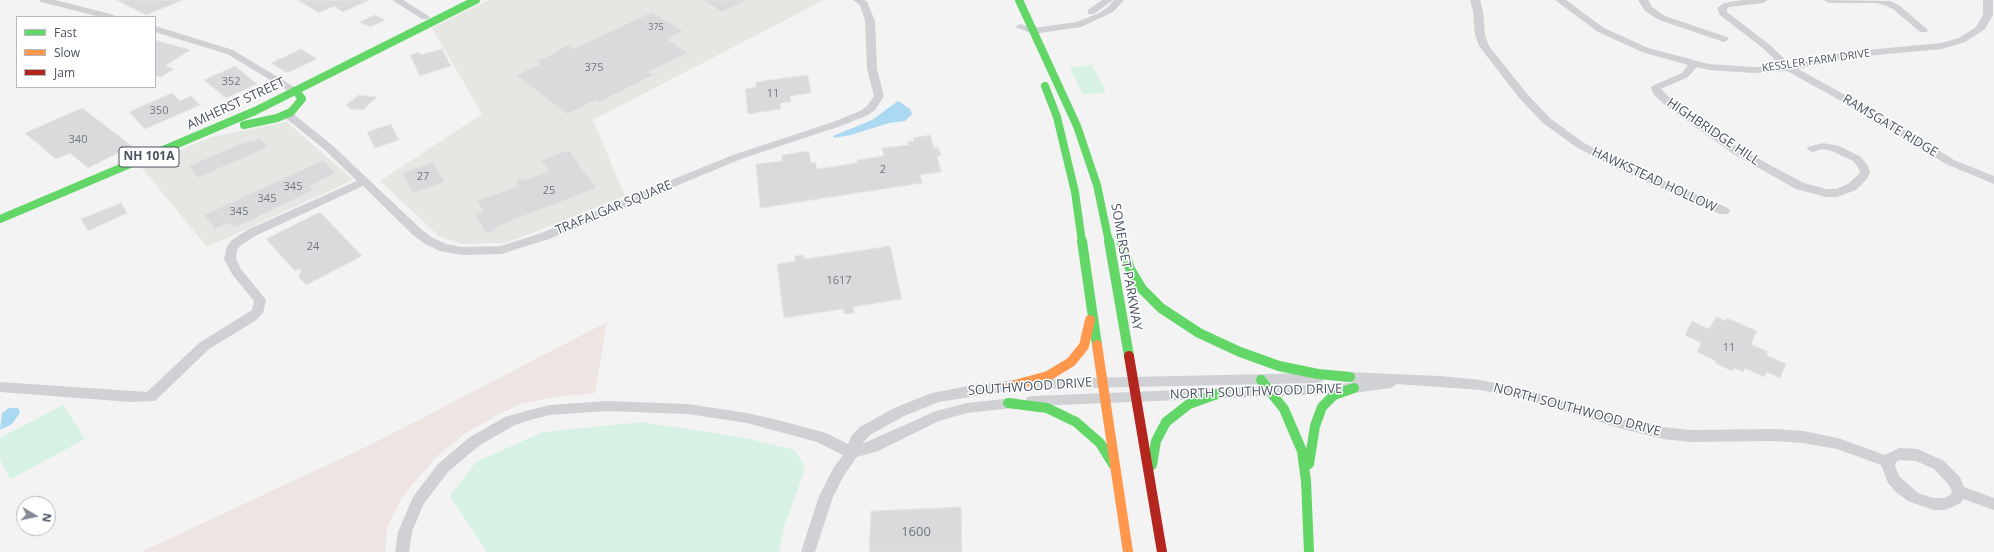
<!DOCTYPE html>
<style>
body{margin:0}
#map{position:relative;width:1994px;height:552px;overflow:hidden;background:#f3f3f3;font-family:"Open Sans",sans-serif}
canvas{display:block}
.legend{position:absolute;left:16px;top:16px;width:140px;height:72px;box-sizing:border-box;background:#fff;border:1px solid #b6bac0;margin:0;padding:5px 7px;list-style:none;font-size:12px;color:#495261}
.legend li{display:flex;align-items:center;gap:8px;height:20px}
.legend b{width:20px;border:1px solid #b6bac0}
.north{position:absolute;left:16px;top:496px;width:40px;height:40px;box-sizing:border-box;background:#fff;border:1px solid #b6bac0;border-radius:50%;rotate:99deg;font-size:11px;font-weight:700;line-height:16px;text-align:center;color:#495261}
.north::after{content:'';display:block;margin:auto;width:14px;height:18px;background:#848a94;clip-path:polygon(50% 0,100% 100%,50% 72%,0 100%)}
</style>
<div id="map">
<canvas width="1994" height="552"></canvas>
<ul class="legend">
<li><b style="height:5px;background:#63d668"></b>Fast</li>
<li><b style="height:5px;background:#ff974d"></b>Slow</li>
<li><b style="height:5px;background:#b3261e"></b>Jam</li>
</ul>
<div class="north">N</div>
</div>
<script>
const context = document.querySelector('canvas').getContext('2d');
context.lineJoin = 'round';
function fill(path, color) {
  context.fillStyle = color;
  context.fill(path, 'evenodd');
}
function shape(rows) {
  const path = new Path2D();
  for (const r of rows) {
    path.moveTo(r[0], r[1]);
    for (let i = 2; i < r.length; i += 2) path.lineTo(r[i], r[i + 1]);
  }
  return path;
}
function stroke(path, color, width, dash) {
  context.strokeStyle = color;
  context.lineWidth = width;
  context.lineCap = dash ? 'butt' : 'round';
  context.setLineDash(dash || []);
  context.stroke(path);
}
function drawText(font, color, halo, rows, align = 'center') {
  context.font = font + ' "Open Sans",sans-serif';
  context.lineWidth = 3;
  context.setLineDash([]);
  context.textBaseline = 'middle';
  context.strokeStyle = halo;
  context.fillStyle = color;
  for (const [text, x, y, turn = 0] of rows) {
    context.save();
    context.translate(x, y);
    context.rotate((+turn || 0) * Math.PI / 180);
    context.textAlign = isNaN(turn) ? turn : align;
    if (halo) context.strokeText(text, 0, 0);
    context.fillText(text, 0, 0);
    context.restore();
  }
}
const commercial = shape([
 [489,0,824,0,593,120,625,196,519,238,503,243,463,244,440,237,380,181,482,114,432,28],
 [287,122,353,180,207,247,141,167,211,137]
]);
const medical = shape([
 [607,322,595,393,554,397,521,404,497,415,466,433,437,456,402,497,387,528,385,552,141,552,370,445]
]);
const green = shape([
 [1092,65,1106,92,1083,95,1070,68],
 [63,405,85,439,11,479,0,460,0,438],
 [642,422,745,438,795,450,805,469,785,524,779,552,487,552,450,496,476,462,543,432]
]);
const water = shape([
 [898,101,910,109,912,114,905,121,889,123,851,135,834,138,833,136,872,120],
 [9,408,18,408,20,413,12,424,0,430,2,413]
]);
const building = shape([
 [117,0,183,0,146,15,117,0],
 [298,0,369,0,343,12,334,6,319,13,298,0],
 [703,0,747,0,722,12,703,0],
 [652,12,683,31,667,39,688,53,648,72,653,75,599,102,596,100,567,114,516,75,540,64,537,61,557,52,556,51,568,45,573,49,652,12],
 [375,15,385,20,370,27,360,22,375,15],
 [155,40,190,50,165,66,174,69,161,77,155,76,155,40],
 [301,49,317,59,287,73,271,63,301,49],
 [442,49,451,66,420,76,410,55,419,52,420,55,442,49],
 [235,66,257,84,226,98,204,80,235,66],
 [808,75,811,93,790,96,791,102,780,103,781,109,748,114,745,89,756,87,756,82,808,75],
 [172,93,180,101,191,96,200,105,145,129,129,112,172,93],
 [359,95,377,97,363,110,350,109,346,105,359,95],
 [82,108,132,146,88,168,70,153,56,159,25,133,82,108],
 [391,124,399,140,375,148,367,132,391,124],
 [930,135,934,148,938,147,941,155,937,156,941,172,920,175,922,183,760,208,756,164,782,161,782,155,809,151,811,163,815,162,817,169,857,163,857,160,884,156,882,148,909,145,908,142,914,141,913,138,930,135],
 [260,139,268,147,198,178,189,166,242,143,260,139],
 [569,150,596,188,496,227,497,230,486,234,475,214,483,211,477,200,519,186,516,181,523,178,525,180,549,171,541,160,569,150],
 [323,160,336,173,310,186,314,190,234,228,229,223,215,229,204,215,323,160],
 [433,162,445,182,413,193,402,173,433,162],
 [121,203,127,213,88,231,81,219,121,203],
 [320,212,362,256,306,285,299,277,301,268,295,271,266,239,320,212],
 [890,246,902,299,853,307,854,313,844,314,843,309,784,318,777,264,795,261,795,256,804,255,805,259,890,246],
 [1716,317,1725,321,1727,318,1757,331,1751,344,1768,352,1766,355,1786,364,1780,378,1767,372,1764,377,1745,368,1743,372,1734,368,1732,371,1715,363,1716,361,1697,352,1701,343,1685,335,1692,321,1709,329,1716,317],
 [961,507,962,552,869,552,871,511,961,507]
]);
const street = shape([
 [39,0,55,0,114,15,116,17,100,17,41,2,39,0],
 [392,0,403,0,430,17,428,19,422,19,392,0],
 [853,0,864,0,867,2,875,21,877,69,884,96,875,110,868,115,841,126,741,159,549,239,501,254,462,255,440,251,425,244,413,235,363,186,255,236,240,246,237,250,236,259,241,269,266,300,263,313,255,321,209,349,155,401,131,402,0,392,0,382,147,392,199,343,252,310,254,301,232,274,224,259,227,246,232,240,247,230,357,181,324,149,283,116,282,114,283,112,291,112,332,145,421,229,433,238,446,244,462,247,501,246,541,233,733,155,833,122,860,111,867,106,874,96,867,69,865,21,860,5,853,0],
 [1102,0,1113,0,1094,14,1088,14,1088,10,1102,0],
 [1114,0,1124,0,1113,12,1081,27,1033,34,1015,27,1020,24,1033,28,1076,22,1097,14,1107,8,1114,0],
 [1470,0,1480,0,1483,11,1485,35,1489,46,1528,95,1551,119,1584,143,1624,164,1728,208,1730,211,1728,214,1720,214,1616,168,1576,147,1543,123,1520,99,1479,46,1475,35,1473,11,1470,0],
 [1555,0,1566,0,1604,28,1648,48,1709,64,1753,67,1781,66,1764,49,1720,15,1717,8,1724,3,1743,0,1768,0,1763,3,1729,7,1727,9,1727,12,1770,45,1791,65,1845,52,1941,43,1959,38,1976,27,1983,15,1983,0,1993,0,1993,15,1985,29,1965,42,1942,49,1845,58,1798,69,1878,113,1954,160,1994,176,1994,184,1946,164,1870,117,1787,71,1753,73,1709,70,1697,67,1688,77,1661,89,1674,102,1740,149,1804,183,1826,189,1836,189,1848,184,1860,173,1858,167,1853,161,1832,151,1823,149,1812,152,1807,149,1808,147,1823,143,1839,146,1861,157,1868,166,1870,173,1866,180,1856,190,1837,197,1826,197,1796,189,1732,153,1666,106,1654,95,1651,88,1652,86,1682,73,1688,65,1642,52,1598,32,1555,0],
 [1638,0,1648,0,1652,7,1665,16,1727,37,1729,39,1724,42,1721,41,1659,20,1645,11,1638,0],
 [1824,0,1890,1,1899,5,1928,30,1926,32,1920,32,1893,9,1884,5,1876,3,1829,3,1824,0],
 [155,26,233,50,301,91,300,93,292,93,227,54,155,32,155,26],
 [1345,372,1440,376,1481,380,1528,390,1623,419,1663,427,1690,430,1774,429,1803,431,1838,438,1885,455,1899,448,1918,449,1944,461,1960,477,1964,487,1994,498,1994,510,1963,499,1961,503,1945,510,1933,510,1908,501,1897,493,1888,483,1881,465,1837,449,1803,443,1774,441,1690,442,1663,439,1623,429,1528,400,1481,390,1397,384,1391,388,1354,393,1032,406,1027,405,1025,401,1027,397,1032,396,1356,383,1340,381,1338,377,1340,373,1345,372],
 [1900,460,1916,461,1934,469,1949,485,1952,491,1950,495,1944,498,1933,498,1918,493,1899,476,1895,466,1896,462,1900,460],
 [1317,373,1322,374,1324,378,1322,382,1317,383,1036,389,1031,388,1029,384,1031,380,1036,379,1317,373],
 [1015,380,1020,381,1022,385,1020,389,939,402,904,416,870,435,862,444,936,411,967,403,1013,398,1018,399,1020,403,1018,407,1013,408,967,413,939,421,878,451,857,457,844,475,833,497,815,552,801,552,819,496,834,467,843,455,817,442,747,423,688,414,607,411,550,415,526,421,515,425,480,445,448,472,423,505,412,532,409,552,395,552,398,532,413,497,438,464,470,437,505,417,526,411,550,405,607,401,688,404,747,413,778,420,826,433,848,444,852,435,860,427,894,408,932,393,979,384,1015,380]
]);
const fastFar1 = shape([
 [1019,0,1077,126,1097,185,1109,242],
 [1045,86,1057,117,1075,192,1082,242],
 [244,125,277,118,291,112,302,99,296,91],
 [0,219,255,111,476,0],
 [1119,234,1121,242]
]);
const fast = shape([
 [1082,241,1097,345],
 [1109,241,1129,356],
 [1121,241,1130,269,1142,289,1161,308,1199,333,1240,352,1279,366,1318,374,1350,377],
 [1261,380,1284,409,1302,451,1306,481,1309,552],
 [1008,403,1047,408,1076,422,1100,443,1113,464],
 [1309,464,1315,426,1322,407,1334,395,1354,388],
 [1152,465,1156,441,1166,422,1189,404,1220,393]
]);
const slow = shape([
 [1097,345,1128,552],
 [1011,386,1048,376,1071,362,1084,346,1090,320]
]);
const jam = shape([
 [1129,356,1162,552]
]);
const farNumbernames = [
 ["375",656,27]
];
const farStreetnames = [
 ["KESSLER FARM DRIVE",1816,61,-8]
];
const numberNames = [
 ["375",594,68],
 ["352",231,82],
 ["11",773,94],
 ["350",159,111],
 ["340",78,140],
 ["2",883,170],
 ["27",423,177],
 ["345",293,187],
 ["25",549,191],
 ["345",267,199],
 ["345",239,212],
 ["24",313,247],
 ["1617",839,281],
 ["11",1729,348]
];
const shields = [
 [149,157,60]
];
const shieldNames = [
 ["NH 101A",149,157]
];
const streetNames = [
 ["AMHERST STREET",236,104,-25],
 ["RAMSGATE RIDGE",1890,126,31],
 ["HIGHBRIDGE HILL",1713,132,34],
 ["HAWKSTEAD HOLLOW",1654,180,25],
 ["TRAFALGAR SQUARE",614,208,-22],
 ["SOMERSET PARKWAY",1126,267,80],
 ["SOUTHWOOD DRIVE",1030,387,-4],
 ["NORTH SOUTHWOOD DRIVE",1256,392,-2],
 ["NORTH SOUTHWOOD DRIVE",1577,410,15]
];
const nearNumbernames = [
 ["1600",916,532]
];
fill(commercial, '#e6e6e2');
fill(medical, '#eee5e3');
fill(green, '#d7f2e5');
fill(water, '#abd9f1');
fill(building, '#dadadc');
stroke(building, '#e4e5e6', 1);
fill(street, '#cfd1d4');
stroke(fastFar1, '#63d668', 8);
stroke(fast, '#63d668', 10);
stroke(slow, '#ff974d', 10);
stroke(jam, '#b3261e', 10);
drawText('9px', '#6f7681', null, farNumbernames);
drawText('11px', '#495261', '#fff', farStreetnames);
drawText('11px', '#6f7681', null, numberNames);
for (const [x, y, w] of shields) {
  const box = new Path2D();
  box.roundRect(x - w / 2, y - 10, w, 20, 3);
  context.fillStyle = '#fff';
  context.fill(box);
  stroke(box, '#495261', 1);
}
drawText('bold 12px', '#495261', null, shieldNames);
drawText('13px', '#495261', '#fff', streetNames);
drawText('13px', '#6f7681', null, nearNumbernames);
</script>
